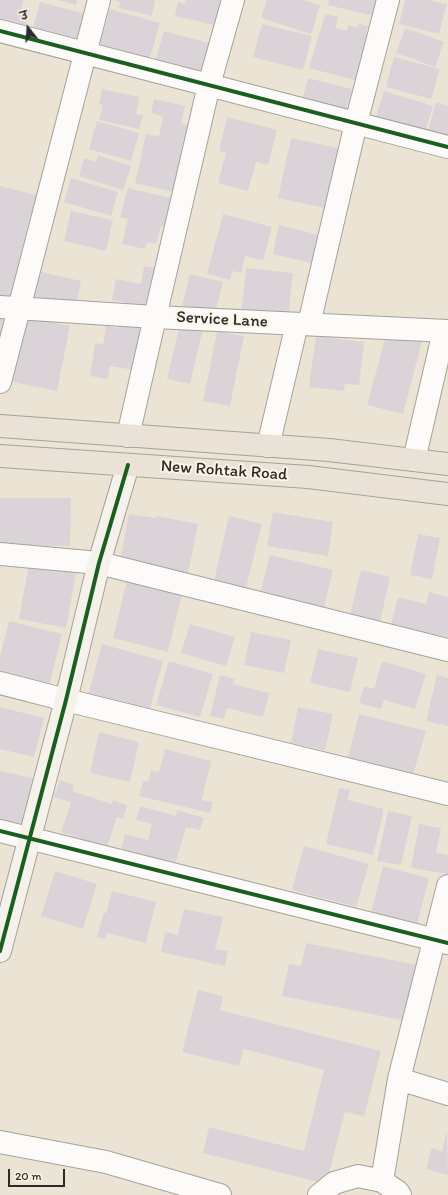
<!DOCTYPE html>
<meta charset="utf-8">
<style>
body{margin:0}
#map{position:relative;width:448px;height:1195px;overflow:hidden;background:#ebe4d5;font-family:Itim,"Playpen Sans Deva",sans-serif}
canvas{display:block}
.north{position:absolute;left:8px;top:8px;width:40px;height:40px;-webkit-text-stroke:3px #fcf5e5;paint-order:stroke;rotate:343deg;font-size:11px;font-weight:700;line-height:16px;text-align:center;color:#2b2b2b}
.north::after{content:'';display:block;margin:auto;width:14px;height:18px;background:#2b2b2b;clip-path:polygon(50% 0,100% 100%,50% 72%,0 100%)}
.scale{position:absolute;left:8px;top:1169px;width:57px;height:18px;box-sizing:border-box;border:2px solid #2b2b2b;border-top:0;padding-left:5px;font-size:12px;line-height:14px;white-space:nowrap;color:#2b2b2b;-webkit-text-stroke:3px #fcf5e5;paint-order:stroke}
</style>
<div id="map">
<canvas width="448" height="1195"></canvas>
<div class="north">उ</div>
<div class="scale">20 m</div>
</div>
<script>
const context = document.querySelector('canvas').getContext('2d');
context.lineJoin = 'round';
function fill(path, color) {
  context.fillStyle = color;
  context.fill(path, 'evenodd');
}
function shape(rows) {
  const path = new Path2D();
  for (const r of rows) {
    path.moveTo(r[0], r[1]);
    for (let i = 2; i < r.length; i += 2) path.lineTo(r[i], r[i + 1]);
  }
  return path;
}
function stroke(path, color, width, dash) {
  context.strokeStyle = color;
  context.lineWidth = width;
  context.lineCap = dash ? 'butt' : 'round';
  context.setLineDash(dash || []);
  context.stroke(path);
}
function drawText(font, color, halo, rows, align = 'center') {
  context.font = font + ' Itim,sans-serif';
  context.lineWidth = 4;
  context.setLineDash([]);
  context.textBaseline = 'middle';
  context.strokeStyle = halo;
  context.fillStyle = color;
  for (const [text, x, y, turn = 0] of rows) {
    context.save();
    context.translate(x, y);
    context.rotate((+turn || 0) * Math.PI / 180);
    context.textAlign = isNaN(turn) ? turn : align;
    if (halo) context.strokeText(text, 0, 0);
    context.fillText(text, 0, 0);
    context.restore();
  }
}
const building = shape([
 [0,0,24,0,21,7,30,10,23,33,0,26],
 [59,0,77,0,76,5],
 [115,0,155,0,152,16,119,8,120,2],
 [186,0,228,0,222,27,175,16,178,2,185,4],
 [267,0,303,0,320,5,311,34,261,18],
 [329,0,376,0,373,16,328,5],
 [405,0,429,0,447,4,439,34,399,24],
 [40,2,89,15,81,47,31,35],
 [110,9,160,23,148,64,98,50],
 [325,14,338,17,335,28,347,31,348,25,357,28,358,23,368,26,366,33,375,35,358,81,309,68],
 [262,24,312,36,303,70,253,57],
 [405,28,444,42,435,67,396,53],
 [164,31,216,45,207,79,154,65],
 [394,57,440,69,431,99,386,87],
 [308,78,352,89,344,117,301,105],
 [102,89,139,97,136,114,143,115,139,129,99,120,103,105,99,104],
 [384,91,433,106,423,138,374,123],
 [154,99,185,106,181,124,197,127,182,194,135,183,146,134,159,136,163,116,151,113],
 [436,102,448,106,448,144,426,138],
 [227,117,277,130,268,165,256,162,248,191,218,183,226,153,219,151],
 [97,121,139,133,131,161,89,149],
 [291,138,338,148,325,208,278,198],
 [98,155,131,166,123,190,79,176,84,158,96,162],
 [71,178,118,192,111,216,64,202],
 [0,186,45,197,39,218,30,216,19,261,27,263,9,304,0,302],
 [128,188,175,199,168,228,161,226,156,244,147,242,145,249,122,244,128,219,120,217],
 [71,211,113,220,106,251,64,241],
 [223,214,272,227,263,260,245,256,241,273,232,271,230,280,207,274],
 [279,225,327,237,320,265,273,254],
 [144,266,160,269,152,308,112,300,116,279,141,284],
 [246,268,293,273,288,318,241,313],
 [33,270,81,281,75,310,27,299],
 [190,274,223,282,215,313,182,305],
 [21,316,70,326,57,391,8,381],
 [0,317,4,317,1,342,0,342],
 [119,322,141,326,134,370,110,366,108,379,90,376,95,343,103,344,106,326,118,328],
 [180,324,203,329,190,384,167,379],
 [217,331,244,336,230,406,203,401],
 [387,332,422,341,403,414,367,405],
 [316,336,364,342,359,385,345,384,344,391,309,387],
 [0,498,71,498,70,546,0,545],
 [273,512,333,522,328,556,267,546],
 [129,514,155,518,156,516,198,524,188,574,120,561],
 [229,516,262,524,245,592,213,585],
 [418,534,440,538,432,579,410,575],
 [270,555,333,570,323,612,259,597],
 [29,564,76,573,66,628,19,619],
 [361,570,390,577,380,622,350,615],
 [127,580,182,594,168,652,113,638],
 [429,592,448,597,448,637,436,634,433,644,389,632,398,597,426,604],
 [9,621,62,634,49,686,0,673,0,656],
 [190,624,235,637,226,666,181,653],
 [251,632,291,640,284,673,244,665],
 [102,644,163,661,149,712,88,695],
 [318,649,358,658,350,692,310,683],
 [169,661,213,674,200,717,156,705],
 [382,661,426,674,415,709,384,700,381,709,359,703,364,686,374,689],
 [220,675,235,679,233,684,269,693,263,717,227,708,224,719,210,716],
 [437,675,448,678,448,726,426,721],
 [0,707,44,718,34,757,0,749],
 [298,707,333,714,325,750,291,743],
 [359,714,426,731,412,778,347,760],
 [99,732,139,742,130,782,90,773],
 [165,749,211,761,202,800,213,802,210,813,139,796,143,780,148,782,151,770,159,772],
 [0,771,33,778,23,824,0,820],
 [60,780,74,785,72,791,112,804,113,800,127,805,123,819,117,817,107,847,61,832,71,802,54,797],
 [339,788,350,790,348,800,384,809,373,855,326,844],
 [140,806,176,816,177,810,204,818,200,830,186,827,174,869,120,854,125,834,148,840,152,824,136,820],
 [388,811,412,816,401,865,377,861],
 [419,824,441,828,436,853,448,855,448,874,411,868],
 [304,846,369,864,356,907,292,890],
 [383,866,429,878,416,928,370,916],
 [55,871,97,884,83,929,41,916],
 [112,891,156,902,146,943,107,933,105,939,97,937,104,913,106,913],
 [184,909,223,917,215,949,228,951,225,966,161,952,165,932,178,935],
 [306,943,423,966,411,1022,282,996,289,964,301,966],
 [198,990,223,996,220,1010,381,1051,364,1116,345,1112,326,1184,203,1153,209,1127,304,1151,324,1070,244,1049,239,1066,182,1052],
 [447,1130,448,1175,426,1169,431,1148,442,1151]
]);
const street = shape([
 [0,31,448,147],
 [0,307,155,317,448,331],
 [309,324,356,123,388,0],
 [0,382,99,0],
 [128,436,155,317,209,85,233,0],
 [268,446,297,324],
 [414,460,444,331],
 [0,554,99,563,448,650],
 [0,683,66,700,448,794],
 [0,831,448,943],
 [399,1079,448,1094],
 [0,1142,106,1162,220,1195],
 [382,1181,399,1079,448,886],
 [319,1195,334,1183,358,1176,382,1181,398,1192,400,1195]
]);
const secondary = shape([
 [0,951,66,700,99,563,128,465]
]);
const primary = shape([
 [0,426,329,450,448,464],
 [0,456,308,477,448,494]
]);
const cycleway = shape([
 [0,31,448,147],
 [0,831,448,943],
 [0,951,66,700,99,563,128,465]
]);
const streetNames = [
 ["Service Lane",222,320,3],
 ["New Rohtak Road",224,471,4]
];
fill(building, '#dad4d8');
stroke(street, '#a6a199', 24);
stroke(secondary, '#a6a199', 24);
stroke(primary, '#a6a199', 24);
stroke(street, '#fcfbf9', 22);
stroke(secondary, '#f5f2eb', 22);
stroke(primary, '#ebe2d7', 22);
stroke(cycleway, '#1b5e20', 4);
drawText('17px', '#2b2b2b', '#fcf5e5', streetNames);
</script>
